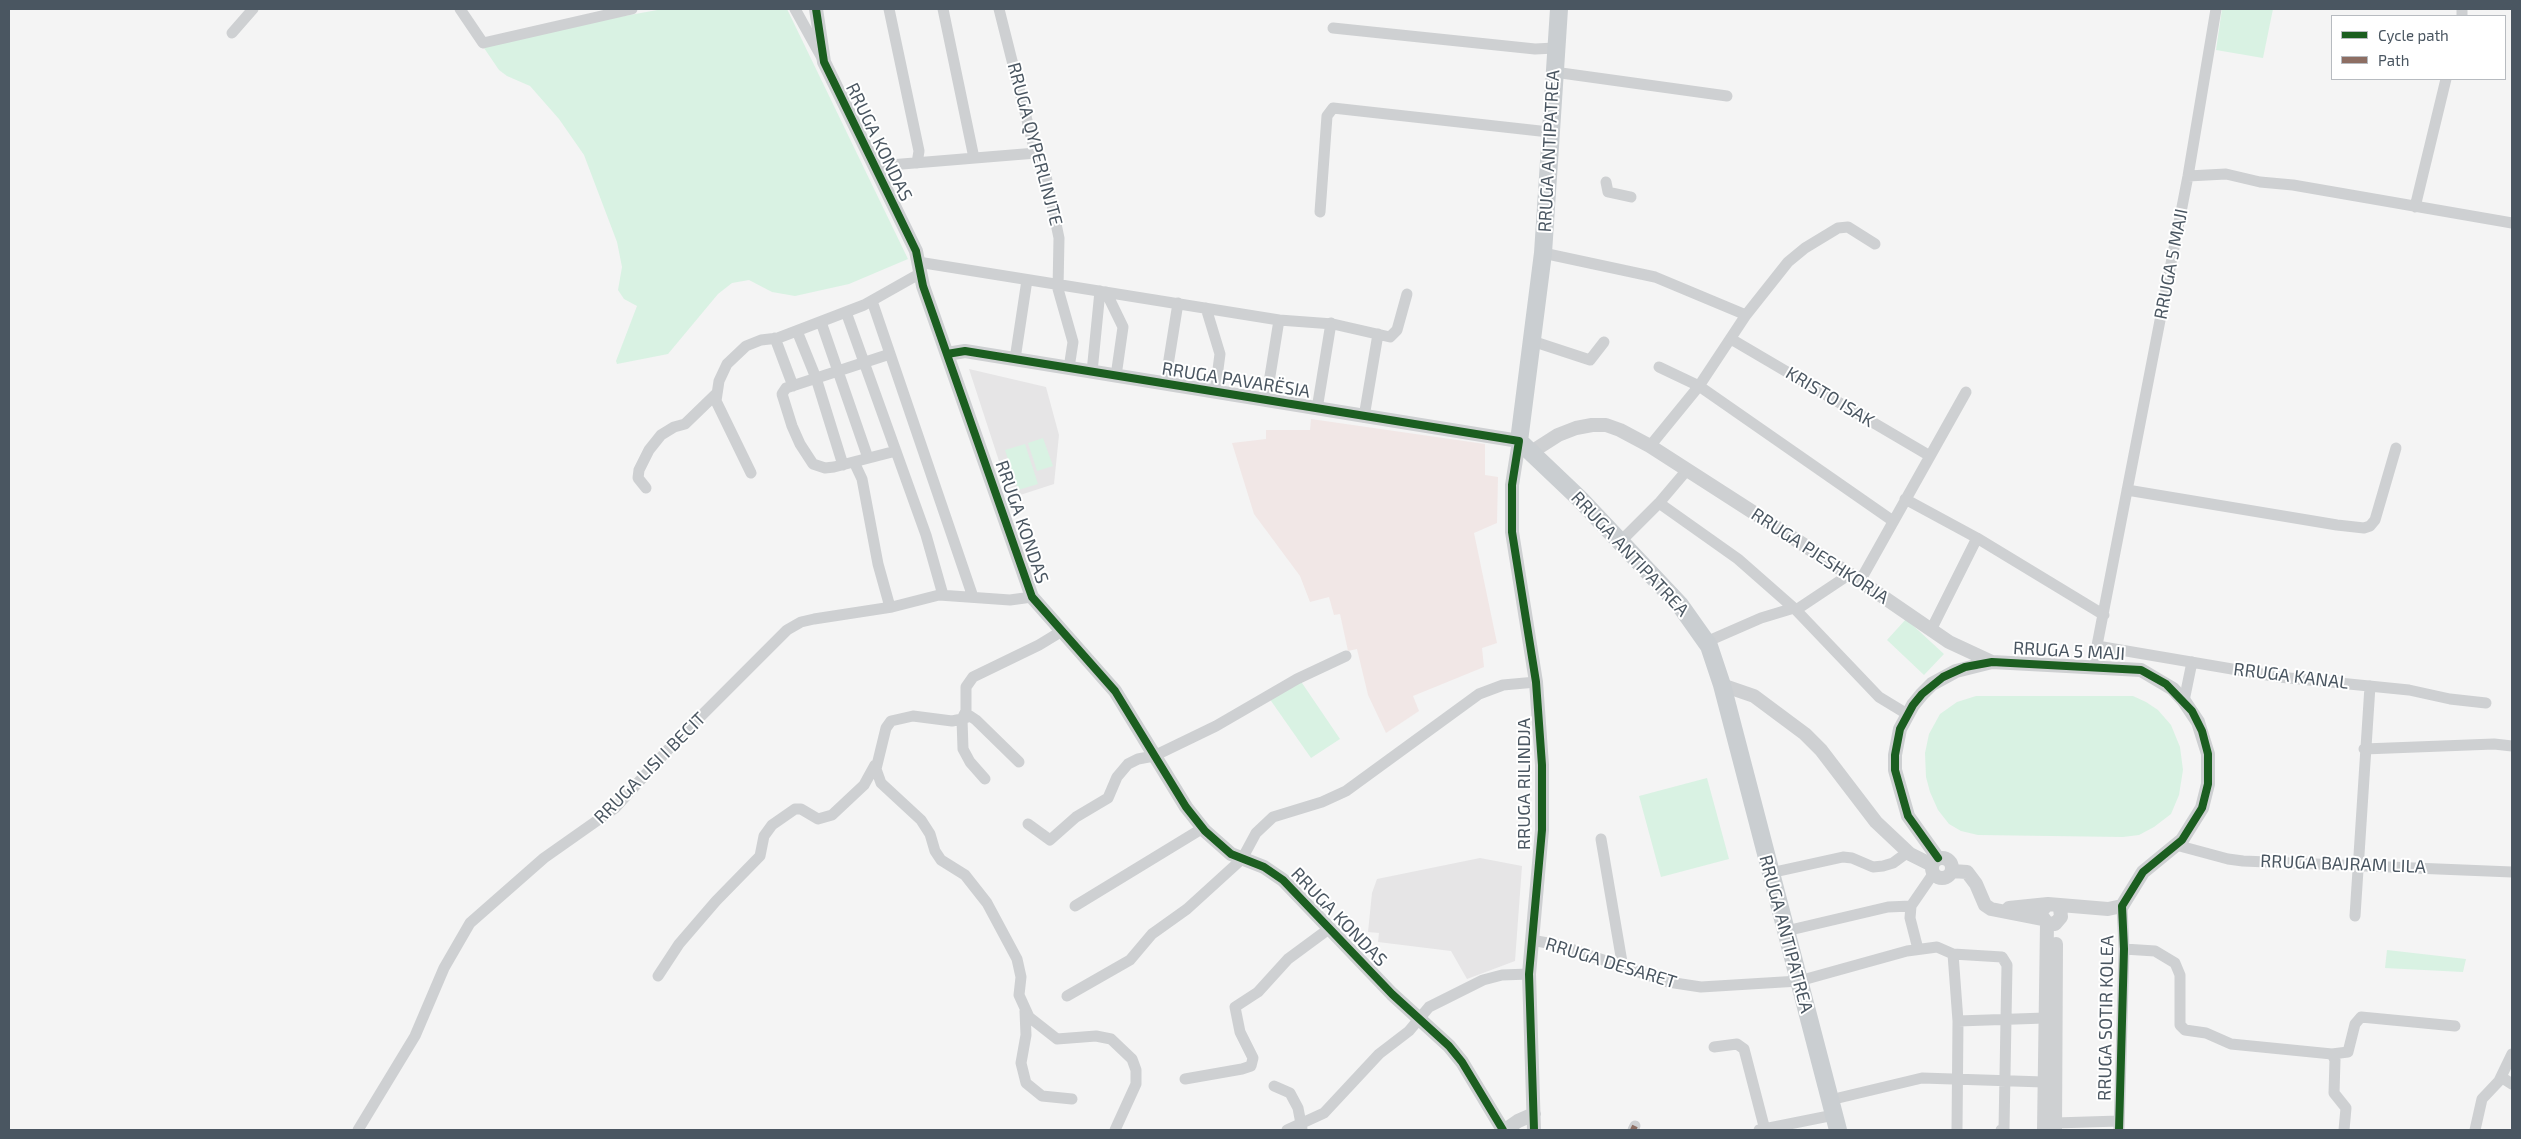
<!DOCTYPE html>
<meta charset="utf-8">
<style>
body{margin:0}
#map{position:relative;width:2521px;height:1139px;overflow:hidden;background:#f4f4f4;font-family:"Exo 2",sans-serif}
canvas{display:block}
.frame{position:absolute;inset:0;border:10px solid #4a5661;pointer-events:none}
.legend{position:absolute;left:2331px;top:15px;width:175px;height:65px;box-sizing:border-box;background:#fff;border:1px solid #b7bbc0;margin:0;padding:6px 9px;list-style:none;font-size:15px;color:#4a5661}
.legend li{display:flex;align-items:center;gap:10px;height:25px}
.legend b{width:25px;border:1px solid #b7bbc0}
</style>
<div id="map">
<canvas width="2521" height="1139"></canvas>
<div class="frame"></div>
<ul class="legend">
<li><b style="height:6px;background:#1b5e20"></b>Cycle path</li>
<li><b style="height:6px;background:#8d6e63"></b>Path</li>
</ul>
</div>
<script>
const context = document.querySelector('canvas').getContext('2d');
context.lineJoin = 'round';
function fill(path, color) {
  context.fillStyle = color;
  context.fill(path, 'evenodd');
}
function shape(rows) {
  const path = new Path2D();
  for (const r of rows) {
    if (r.length === 3) {
      path.moveTo(r[0] + r[2], r[1]);
      path.arc(r[0], r[1], r[2], 0, 2 * Math.PI);
      continue;
    }
    path.moveTo(r[0], r[1]);
    for (let i = 2; i < r.length; i += 2) path.lineTo(r[i], r[i + 1]);
  }
  return path;
}
function stroke(path, color, width, dash) {
  context.strokeStyle = color;
  context.lineWidth = width;
  context.lineCap = dash ? 'butt' : 'round';
  context.setLineDash(dash || []);
  context.stroke(path);
}
function drawText(font, color, halo, rows, align = 'center') {
  context.font = font + ' "Exo 2",sans-serif';
  context.lineWidth = 4;
  context.setLineDash([]);
  context.textBaseline = 'middle';
  context.strokeStyle = halo;
  context.fillStyle = color;
  for (const [text, x, y, turn = 0] of rows) {
    context.save();
    context.translate(x, y);
    context.rotate((+turn || 0) * Math.PI / 180);
    context.textAlign = isNaN(turn) ? turn : align;
    if (halo) context.strokeText(text, 0, 0);
    context.fillText(text, 0, 0);
    context.restore();
  }
}
const education = shape([
 [969,369,1046,387,1059,435,1054,484,1011,498],
 [1480,858,1522,866,1515,961,1467,979,1451,951,1378,942,1379,933,1368,932,1372,893,1377,879]
]);
const medical = shape([
 [1311,419,1485,444,1485,475,1498,477,1497,523,1474,533,1497,643,1482,648,1484,667,1413,696,1419,711,1386,733,1368,695,1357,649,1348,651,1340,614,1334,615,1329,597,1310,602,1300,576,1254,514,1232,443,1266,439,1266,430,1310,430]
]);
const green = shape([
 [663,9,787,9,908,259,849,284,795,296,772,292,749,280,732,283,718,294,668,354,617,364,616,361,637,306,624,299,618,290,622,267,617,242,584,155,559,119,530,86,507,76,499,70,484,48,491,40],
 [2222,9,2273,9,2263,58,2216,50],
 [1043,438,1053,466,1037,471,1028,443],
 [1025,444,1038,484,1018,490,1005,450],
 [1906,619,1944,654,1924,675,1887,640],
 [1300,680,1340,739,1311,758,1269,698],
 [1976,696,2133,696,2146,702,2158,710,2171,725,2180,747,2183,770,2179,795,2171,814,2154,827,2139,835,2123,837,1978,835,1961,831,1949,824,1938,810,1930,792,1926,777,1925,753,1929,734,1940,714,1957,702],
 [1707,778,1729,859,1661,877,1639,796],
 [2387,950,2466,959,2463,972,2385,968]
]);
const minor = shape([
 [460,9,483,43,632,9],
 [795,9,821,56],
 [889,9,919,151,917,163],
 [943,9,974,158],
 [999,9,1034,148,1045,171,1059,238,1058,289,1073,342,1069,368],
 [2462,9,2462,16],
 [1333,28,1535,49,1555,48],
 [232,33,253,9],
 [1554,72,1727,96],
 [876,169,890,165,1036,153],
 [2188,176,2226,174,2260,182,2293,185,2512,223],
 [1606,182,1608,192,1631,197],
 [2415,207,2446,79],
 [1320,212,1327,116,1333,108,1549,132],
 [1543,253,1655,277,1746,315],
 [918,262,1279,320,1333,324,1390,337,1397,330,1407,294],
 [1106,292,1123,327,1116,376],
 [872,301,973,597],
 [1206,308,1220,354,1215,392],
 [846,312,926,535,943,595],
 [821,322,868,458],
 [797,331,816,378,843,465],
 [775,338,793,386],
 [1731,339,1930,456],
 [1532,341,1590,360,1604,342],
 [890,354,786,388,782,394,792,426,800,444,813,464,825,468,834,467,896,451],
 [1015,359,1027,280],
 [1659,367,1699,386,1893,521],
 [1092,372,1100,291],
 [1165,384,1178,303],
 [1266,401,1279,320],
 [1317,409,1331,323],
 [1364,417,1378,334],
 [1650,446,1699,386,1746,315,1788,262,1805,248,1838,228,1848,227,1875,244],
 [854,462,862,479,878,564,890,607],
 [751,473,716,401,719,381,727,364,746,346,761,340,778,338,864,305,919,274],
 [646,488,638,478,639,470,649,450,661,435,674,427,685,424,716,394],
 [2127,490,2337,525,2364,528,2370,526,2375,520,2396,448],
 [1905,499,1977,538],
 [1659,503,1738,559,1796,610,1879,697,1907,714],
 [1620,542,1659,503,1687,470],
 [1860,581,1966,392],
 [1796,610,1850,574],
 [1931,630,1977,538,2104,615],
 [1062,631,1039,645,973,677,966,687,966,711,962,719,952,721,913,716,891,721,886,728,876,769,881,783,921,820,930,834,935,851,941,860,965,875,987,903,1017,959,1021,977,1019,995,1029,1017,1057,1039,1096,1036,1111,1039,1132,1059,1136,1070,1136,1084,1115,1130],
 [1706,642,1761,618,1794,608],
 [2097,646,2279,677,2409,690,2450,699,2486,703],
 [2093,666,2188,176,2216,9],
 [2184,701,2192,662],
 [2364,749,2494,744,2512,746],
 [985,779,970,762,963,749,962,719,970,716,976,720,1019,762],
 [1028,824,1050,840,1076,817,1108,798,1117,777,1128,764,1138,759,1154,756,1216,726,1297,679,1346,656],
 [1601,839,1623,968],
 [2176,845,2228,859,2243,861,2512,872],
 [1770,873,1843,857,1852,858,1873,867,1883,866,1893,863,1908,852],
 [1075,906,1203,828],
 [2355,916,2370,686],
 [1786,931,1888,907,1911,906],
 [1531,940,1559,945,1668,982,1701,987,1799,981,1907,951,1937,947,1953,954,2002,957,2007,965,2004,1129,2001,1130],
 [1918,949,1910,918,1911,906,1933,874],
 [2124,949,2155,951,2175,963,2180,975,2180,1025,2185,1030,2206,1033,2231,1044,2332,1054,2335,1060,2334,1093,2346,1108,2344,1130],
 [1953,954,1958,1021,1957,1130],
 [658,976,679,944,716,901,760,856,764,836,772,825,795,809,801,809,818,819,832,815,864,785,875,765],
 [1067,996,1130,960,1152,934,1187,909,1242,859,1256,833,1273,817,1322,802,1346,791,1479,694,1503,685,1536,682],
 [1025,1011,1026,1035,1021,1063,1026,1083,1042,1096,1072,1099],
 [1958,1021,2045,1018],
 [1714,1047,1737,1044,1744,1049,1765,1130],
 [2332,1054,2348,1052,2355,1024,2361,1017,2455,1026],
 [2501,1077,2512,1084],
 [1185,1079,1242,1069,1251,1066,1253,1058,1240,1032,1235,1007,1258,992,1288,959,1330,928],
 [1274,1086,1290,1093,1298,1108,1302,1129],
 [1830,1100,1922,1078,2044,1082],
 [2055,1123,2119,1121],
 [358,1130,415,1036,444,968,470,923,544,858,615,808,675,742,787,630,801,622,814,619,892,607,939,595,1010,600,1032,597],
 [1287,1130,1324,1113,1379,1054,1409,1031,1429,1007,1483,980,1502,975,1529,974],
 [1633,1130,1635,1126],
 [1759,1130,1834,1115],
 [2119,1130,2124,949,2122,906],
 [2475,1130,2482,1099,2499,1081,2512,1054]
]);
const tertiary = shape([
 [816,9,824,62,916,251,923,286,1032,597,1115,691,1186,807,1205,831,1231,854,1264,867,1283,880,1392,994,1449,1046,1462,1062,1503,1130],
 [947,354,965,351,1519,441,1512,485,1512,532,1536,682,1542,765,1542,830,1529,974,1534,1130],
 [1533,451,1558,435,1576,428,1592,425,1606,425,1620,430,1650,446,1860,581,1949,642,1992,662],
 [1722,685,1754,696,1805,734,1821,750,1876,822,1910,854,1932,865],
 [1942,868,10],
 [1938,858,1908,816,1895,770,1895,755,1900,729,1913,705,1922,694,1932,684,1956,671,1992,662,2141,670,2173,689,2184,701,2198,722,2208,754,2208,784,2202,808,2182,840,2143,872,2122,906,2108,909,2048,904,2042,910,2041,915,2047,923,2055,924,2061,917,2060,908,2057,905],
 [1952,871,1967,872,1976,884,1985,905,1991,909,2042,919],
 [2009,908,2048,904],
 [1505,1130,1518,1121,1534,1114],
 [2044,1130,2047,923],
 [2055,1130,2056,944]
]);
const primary = shape([
 [1559,9,1543,253,1519,441,1580,499,1680,605,1709,646,1722,685,1838,1130]
]);
const quiet = shape([
 [1633,1130,1635,1126]
]);
const cycleway = shape([
 [816,9,824,62,916,251,923,286,1032,597,1115,691,1186,807,1205,831,1231,854,1264,867,1283,880,1392,994,1449,1046,1462,1062,1503,1130],
 [947,354,965,351,1519,441,1512,485,1512,532,1536,682,1542,765,1542,830,1529,974,1534,1130],
 [1938,858,1908,816,1895,770,1895,755,1900,729,1913,705,1922,694,1943,677,1965,667,1992,662,2141,670,2166,684,2192,711,2202,731,2208,754,2208,784,2202,808,2182,840,2143,872,2122,906,2124,949,2119,1130]
]);
const streetNames = [
 ["RRUGA KONDAS",879,142,64],
 ["RRUGA QYPERLINJTE",1035,144,75],
 ["RRUGA ANTIPATREA",1549,151,-87],
 ["RRUGA 5 MAJI",2171,264,-79],
 ["RRUGA PAVARËSIA",1236,380,9],
 ["KRISTO ISAK",1830,397,31],
 ["RRUGA KONDAS",1022,522,71],
 ["RRUGA ANTIPATREA",1630,554,47],
 ["RRUGA PJESHKORJA",1820,556,33],
 ["RRUGA 5 MAJI",2069,651,3],
 ["RRUGA KANAL",2291,676,7],
 ["RRUGA LISI I BECIT",650,768,-45],
 ["RRUGA RILINDJA",1524,784,-90],
 ["RRUGA BAJRAM LILA",2343,864,2],
 ["RRUGA KONDAS",1339,917,46],
 ["RRUGA ANTIPATREA",1786,934,75],
 ["RRUGA DESARET",1611,963,17],
 ["RRUGA SOTIR KOLEA",2106,1018,-89]
];
fill(education, '#e6e5e6');
fill(medical, '#f1e7e6');
fill(green, '#d9f2e3');
stroke(minor, '#ced0d2', 11);
stroke(tertiary, '#ced0d2', 14);
stroke(primary, '#caced1', 18);
stroke(quiet, '#8d6e63', 6, [12, 6]);
stroke(cycleway, '#1b5e20', 8);
drawText('18px', '#4a5661', '#fff', streetNames);
</script>
